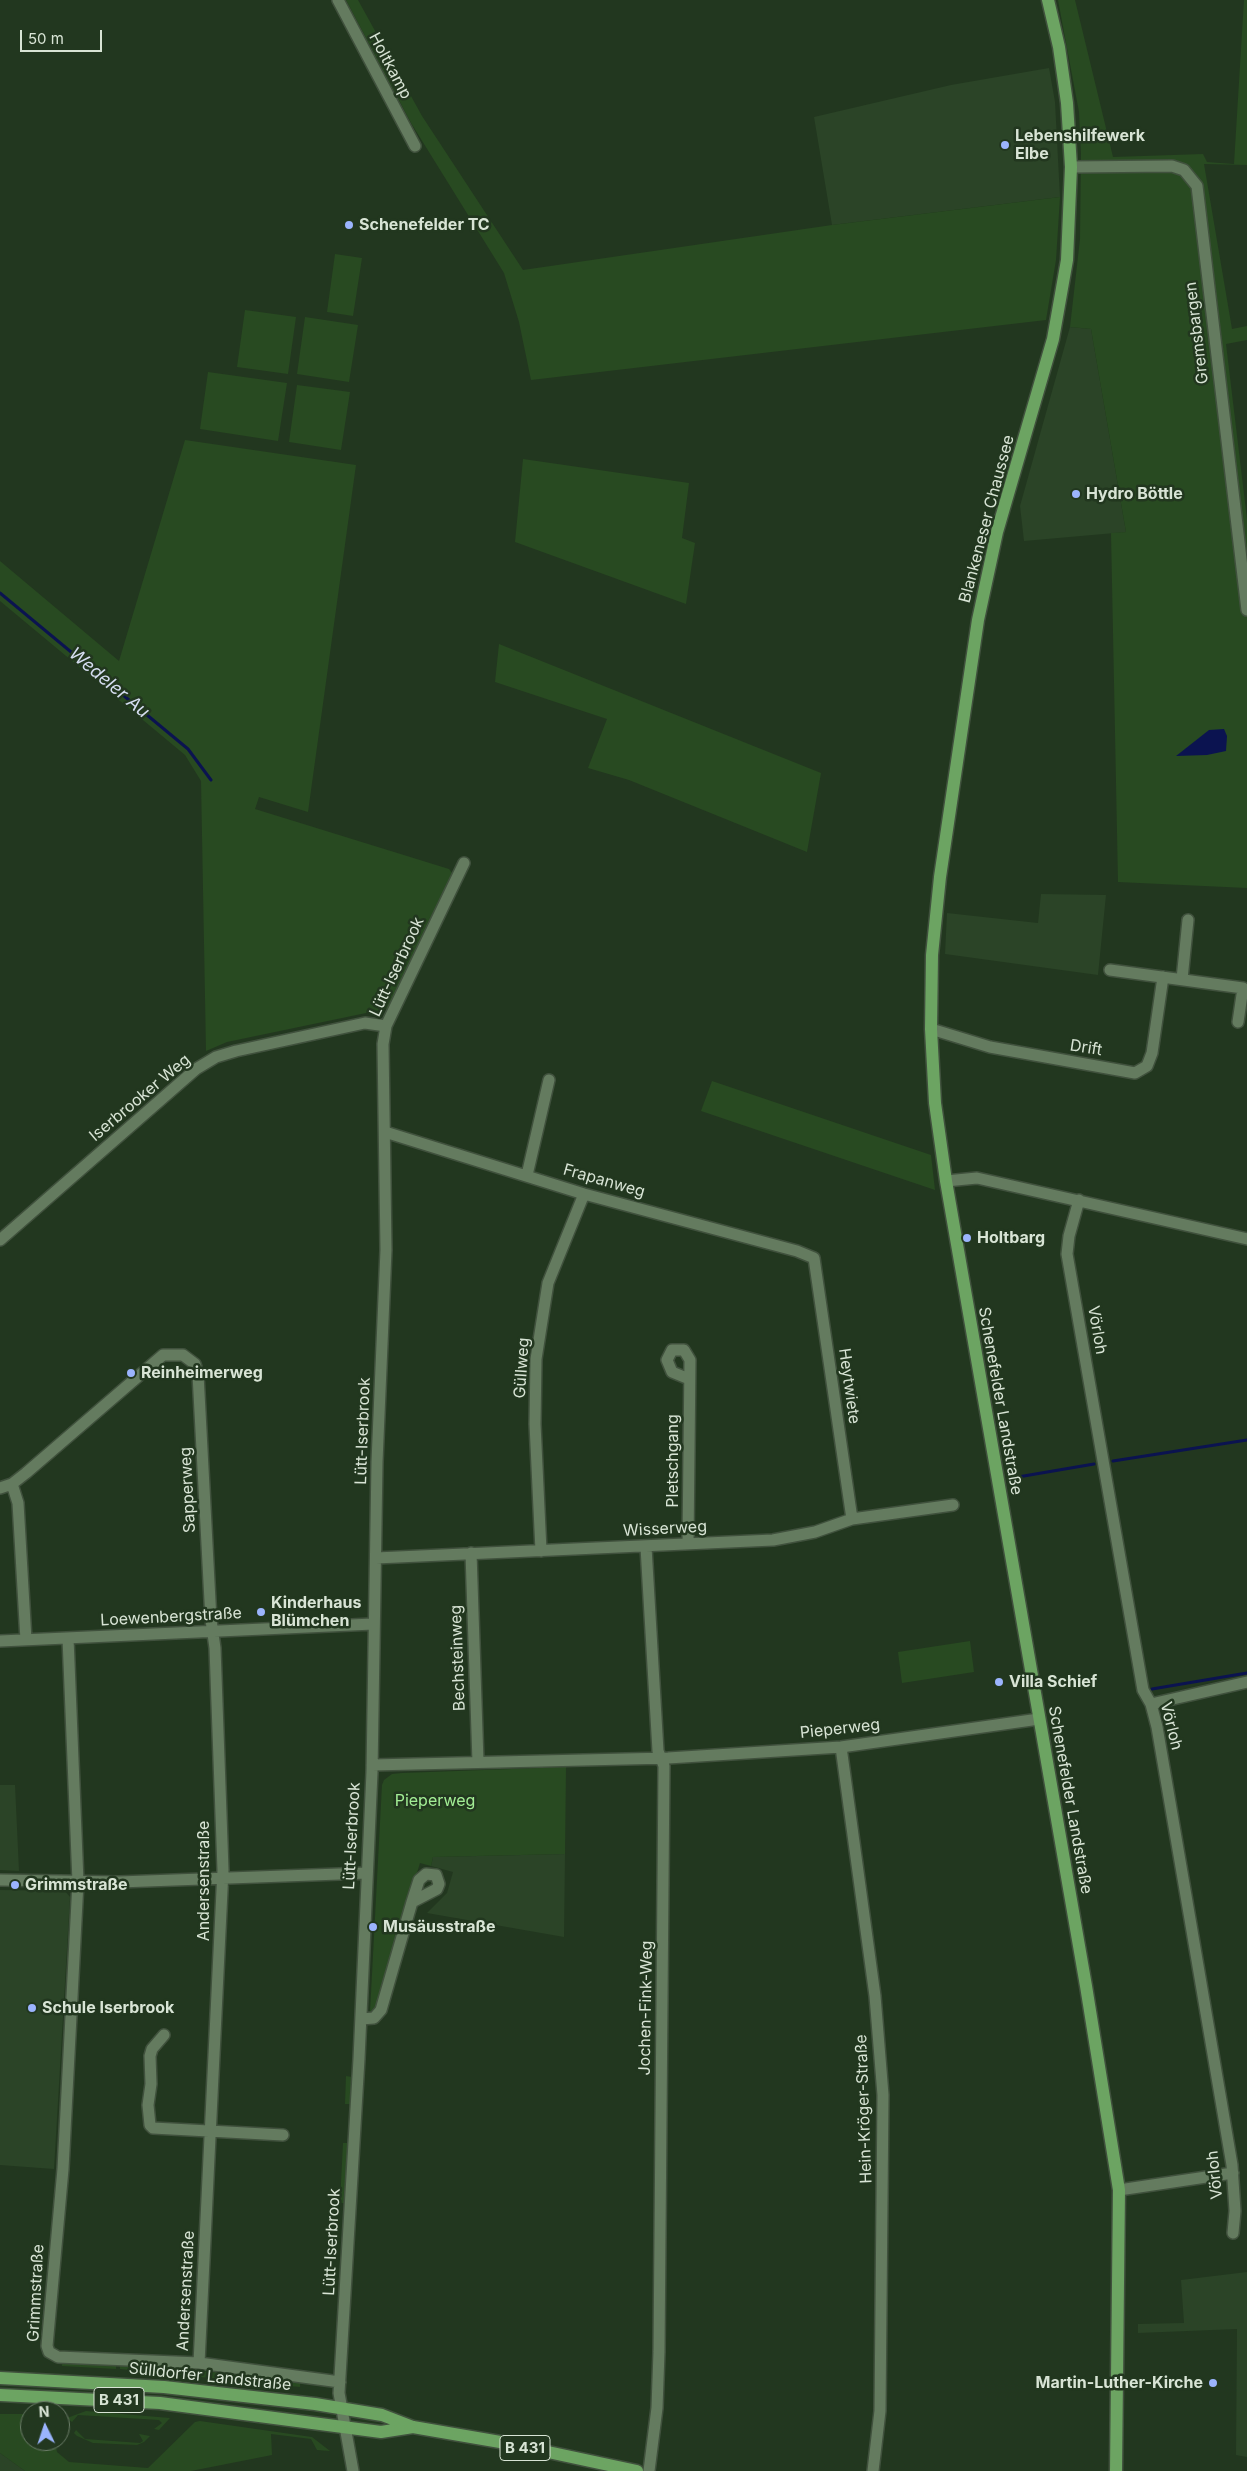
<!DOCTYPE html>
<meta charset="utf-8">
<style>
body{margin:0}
#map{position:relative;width:1247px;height:2471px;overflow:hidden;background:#22371f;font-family:Inter,sans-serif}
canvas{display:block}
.north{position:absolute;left:20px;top:2401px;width:50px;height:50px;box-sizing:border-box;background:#22371f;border:1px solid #6b7c68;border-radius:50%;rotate:356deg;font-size:14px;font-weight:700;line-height:20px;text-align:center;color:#d8e4d5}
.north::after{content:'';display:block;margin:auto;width:18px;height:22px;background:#9bb4fd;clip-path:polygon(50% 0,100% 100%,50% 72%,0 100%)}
.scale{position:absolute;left:20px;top:30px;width:82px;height:22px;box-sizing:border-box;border:2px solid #d8e4d5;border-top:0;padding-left:6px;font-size:15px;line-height:18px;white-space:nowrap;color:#d8e4d5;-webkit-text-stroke:4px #22371f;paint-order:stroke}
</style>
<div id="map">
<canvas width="1247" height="2471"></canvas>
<div class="north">N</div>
<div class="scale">50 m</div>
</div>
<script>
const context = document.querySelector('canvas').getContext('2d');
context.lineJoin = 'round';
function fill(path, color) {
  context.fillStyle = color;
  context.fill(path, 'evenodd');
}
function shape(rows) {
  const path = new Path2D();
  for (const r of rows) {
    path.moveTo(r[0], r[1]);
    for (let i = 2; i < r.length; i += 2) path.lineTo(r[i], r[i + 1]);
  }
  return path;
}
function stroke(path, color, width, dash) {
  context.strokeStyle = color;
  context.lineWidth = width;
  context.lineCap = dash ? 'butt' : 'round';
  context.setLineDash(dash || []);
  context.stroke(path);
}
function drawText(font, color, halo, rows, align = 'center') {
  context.font = font + ' Inter,sans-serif';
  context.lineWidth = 5;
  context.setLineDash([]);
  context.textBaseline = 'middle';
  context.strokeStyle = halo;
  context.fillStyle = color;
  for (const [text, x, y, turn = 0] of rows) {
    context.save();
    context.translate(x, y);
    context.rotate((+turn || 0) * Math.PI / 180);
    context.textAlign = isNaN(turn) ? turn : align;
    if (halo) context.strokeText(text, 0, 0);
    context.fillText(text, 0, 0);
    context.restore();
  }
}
const built = shape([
 [1049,68,1055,102,1060,197,832,225,814,117,951,85],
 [1070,327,1091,329,1126,532,1024,541,1020,506],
 [1041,894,1106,895,1098,975,945,954,947,913,1038,923],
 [0,1785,15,1785,19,1871,0,1870],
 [565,1854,564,1937,427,1913,447,1893,453,1872,431,1866,433,1857],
 [0,1890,65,1891,70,1897,54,2169,0,2165],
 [1247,2272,1247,2457,1236,2455,1237,2329,1138,2333,1138,2324,1184,2323,1181,2280],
 [0,2453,25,2471,0,2471]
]);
const green = shape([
 [346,0,358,0,422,116,523,270,832,225,1060,197,1056,260,1046,320,531,380,519,322,504,273,411,123],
 [1058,0,1075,0,1113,157,1203,154,1207,162,1234,164,1244,0,1247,0,1247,165,1204,164,1232,329,1247,326,1247,340,1226,344,1247,519,1247,888,1118,882,1111,533,1126,532,1091,329,1070,327,1080,239,1081,153,1079,112],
 [335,254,362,258,353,316,327,312],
 [245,310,296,317,288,374,237,367],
 [305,317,358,325,349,382,297,374],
 [208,372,287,383,278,441,200,429],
 [297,385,350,392,341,450,289,442],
 [185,440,356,465,308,812,259,797,255,809,449,869,455,877,390,1008,227,1042,206,1051,201,781,185,755,0,601,0,561,119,661],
 [523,459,689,483,682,538,695,543,686,604,515,542],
 [499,644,821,773,807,852,629,780,588,768,607,719,495,682],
 [712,1081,931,1155,935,1190,701,1111],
 [970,1641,974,1672,902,1683,898,1652],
 [566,1767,565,1854,433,1857,431,1866,420,1863,376,2006,370,2012,382,1785,384,1780,392,1774,402,1773],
 [346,2076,352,2077,351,2104,345,2104],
 [343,2143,348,2143,345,2203,340,2203],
 [62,2363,116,2365,116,2369,62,2366],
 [120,2365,239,2374,300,2381,300,2387,120,2369],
 [86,2411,170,2418,159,2430,154,2429,162,2423,159,2420,78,2415,72,2422,67,2418],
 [0,2414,30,2414,30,2441,55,2441,57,2452,69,2462,148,2468,195,2422,200,2421,312,2437,330,2451,317,2450,311,2439,271,2434,272,2455,191,2471,25,2471,0,2453],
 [76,2430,85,2439,140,2443,143,2441,139,2434,150,2436,144,2442,137,2445,93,2443,77,2436,74,2433]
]);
const water = shape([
 [1224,729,1227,736,1226,751,1207,755,1176,756,1209,730]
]);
const stream = shape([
 [0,593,188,749,211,780],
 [1113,1461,1247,1440],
 [1018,1477,1094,1464],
 [1152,1689,1247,1673]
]);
const minor = shape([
 [338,0,415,146],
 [1071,167,1172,166,1184,170,1197,186,1247,610],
 [1110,970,1243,988,1238,1022],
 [1182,979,1188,920],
 [931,1029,990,1047,1135,1073,1147,1066,1152,1053,1163,977],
 [385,1132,584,1194,797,1251,814,1258,852,1519],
 [527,1175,549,1080],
 [946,1181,977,1178,1247,1239],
 [1079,1200,1069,1236,1067,1254,1143,1690,1151,1704,1157,1727,1190,1919,1232,2165,1235,2211,1233,2233],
 [0,1240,196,1069,216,1057,236,1051,365,1023,386,1026],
 [12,1484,18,1503,26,1640],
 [0,1488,12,1484,26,1473,163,1355,183,1355,195,1364,198,1374,211,1620,215,1648,223,1870,199,2363],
 [688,1543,690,1360,684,1350,672,1350,667,1360,672,1372,689,1379],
 [646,1547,658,1751,664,1766,659,2352,657,2408,649,2471],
 [541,1551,535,1424,536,1359,548,1283,584,1194],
 [471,1553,478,1762],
 [376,1558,773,1540,815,1532,852,1519,953,1505],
 [68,1638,78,1882,63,2169,47,2346,49,2352,58,2357,199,2363,340,2382],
 [0,1641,373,1624],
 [1151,1704,1247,1682],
 [841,1747,875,1996,883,2095,880,2411,873,2471],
 [372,1765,668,1758,841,1747,1039,1719],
 [0,1880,119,1882,367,1873],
 [361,2019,374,2018,381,2010,412,1902,419,1880,426,1874,436,1875,439,1884,437,1889,412,1902],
 [164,2035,152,2049,150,2056,151,2084,148,2105,150,2125,153,2128,283,2135],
 [1119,2190,1233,2173],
 [353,2471,339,2393,359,2059,372,1772,377,1462,386,1250,383,1044,386,1026,464,863]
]);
const major = shape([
 [1048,0,1059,47,1067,103,1071,167,1067,260,1053,339,997,532,978,620,940,877,932,955,931,1029,935,1103,946,1181,1086,1986,1119,2190,1116,2471],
 [0,2378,164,2387,315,2404,382,2415,413,2427,506,2443,637,2471],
 [0,2395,160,2403,381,2432,413,2427]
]);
const markers = [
 [1005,145,5,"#9bb4fd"],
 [349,225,5,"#9bb4fd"],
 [1076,494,5,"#9bb4fd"],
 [967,1238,5,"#9bb4fd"],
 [131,1373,5,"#9bb4fd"],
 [261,1612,5,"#9bb4fd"],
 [999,1682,5,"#9bb4fd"],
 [15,1885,5,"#9bb4fd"],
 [373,1927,5,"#9bb4fd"],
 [32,2008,5,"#9bb4fd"],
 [1213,2383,5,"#9bb4fd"]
];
const shields = [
 [119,2400,50],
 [525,2448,50]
];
const shieldNames = [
 ["B 431",119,2400],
 ["B 431",525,2448]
];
const streetNames = [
 ["Holtkamp",390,66,62],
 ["Gremsbargen",1197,333,-97],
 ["Blankeneser Chaussee",987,519,-75],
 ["Lütt-Iserbrook",397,967,-65],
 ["Drift",1086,1048,9],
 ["Iserbrooker Weg",140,1098,-40],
 ["Frapanweg",604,1181,16],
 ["Vörloh",1097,1330,80],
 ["Güllweg",522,1368,-86],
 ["Heytwiete",849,1386,82],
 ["Schenefelder Landstraße",1000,1401,80],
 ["Lütt-Iserbrook",363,1431,-88],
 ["Pletschgang",673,1461,-90],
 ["Sapperweg",188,1490,-93],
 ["Wisserweg",665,1529,-3],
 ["Loewenbergstraße",171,1617,-3],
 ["Bechsteinweg",458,1658,-92],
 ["Vörloh",1171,1726,76],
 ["Pieperweg",840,1729,-6],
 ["Schenefelder Landstraße",1070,1800,80],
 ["Lütt-Iserbrook",352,1836,-87],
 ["Andersenstraße",204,1881,-90],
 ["Jochen-Fink-Weg",646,2008,-89],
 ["Hein-Kröger-Straße",864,2109,-92],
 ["Vörloh",1215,2175,-96],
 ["Lütt-Iserbrook",332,2242,-87],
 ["Andersenstraße",186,2291,-87],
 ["Grimmstraße",36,2293,-87],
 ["Sülldorfer Landstraße",210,2377,6]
];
const poiNames = [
 ["Lebenshilfewerk",1015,136],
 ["Elbe",1015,154],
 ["Schenefelder TC",359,225],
 ["Hydro Böttle",1086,494],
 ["Holtbarg",977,1238],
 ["Reinheimerweg",141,1373],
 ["Kinderhaus",271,1603],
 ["Blümchen",271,1621],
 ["Villa Schief",1009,1682],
 ["Grimmstraße",25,1885],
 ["Musäusstraße",383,1927],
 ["Schule Iserbrook",42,2008],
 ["Martin-Luther-Kirche",1203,2383,"right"]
];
const parkNames = [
 ["Pieperweg",435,1801]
];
const waterNames = [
 ["Wedeler Au",109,683,40]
];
fill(built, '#2b4427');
fill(green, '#284a21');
fill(water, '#0b1350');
stroke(stream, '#0b1350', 3);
stroke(minor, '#40513d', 14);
stroke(major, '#40513d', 15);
stroke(minor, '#647b5f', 11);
stroke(major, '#6ca462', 12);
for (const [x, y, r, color] of markers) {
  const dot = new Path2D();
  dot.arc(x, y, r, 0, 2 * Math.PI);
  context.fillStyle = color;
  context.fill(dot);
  stroke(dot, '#22371f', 2);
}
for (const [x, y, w] of shields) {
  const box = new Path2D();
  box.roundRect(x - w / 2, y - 12.5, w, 25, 4);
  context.fillStyle = '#22371f';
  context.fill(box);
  stroke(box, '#d8e4d5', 1);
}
drawText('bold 15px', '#d8e4d5', null, shieldNames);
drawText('16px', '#d8e4d5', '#22371f', streetNames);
drawText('bold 16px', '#d8e4d5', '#22371f', poiNames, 'left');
drawText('16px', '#a3ee95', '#22371f', parkNames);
drawText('italic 18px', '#d6def1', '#22371f', waterNames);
</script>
